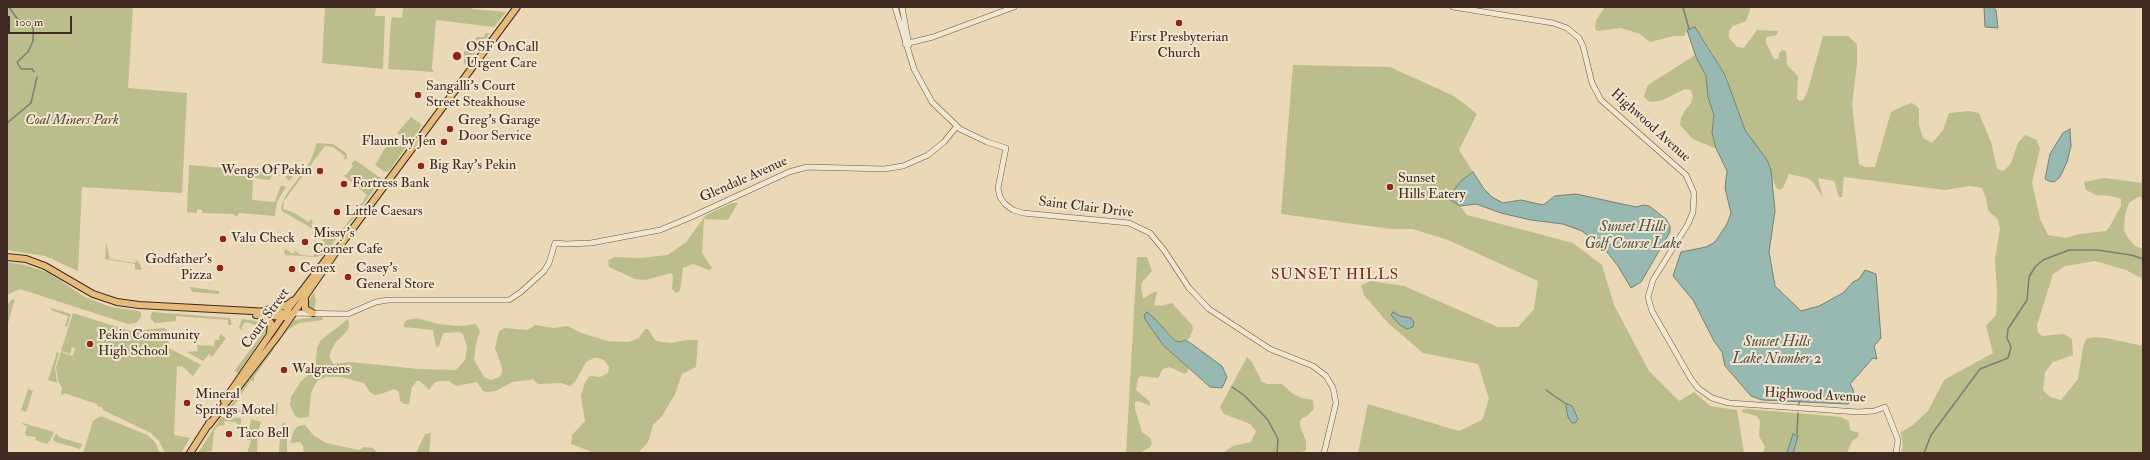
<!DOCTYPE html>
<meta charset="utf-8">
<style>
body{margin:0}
#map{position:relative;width:2150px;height:460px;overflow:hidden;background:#ead8b7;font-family:"IM FELL Double Pica",serif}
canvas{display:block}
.frame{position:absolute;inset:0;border:8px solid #412a21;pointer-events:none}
.scale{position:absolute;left:8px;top:16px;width:64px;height:18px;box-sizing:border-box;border:2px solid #412a21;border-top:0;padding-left:5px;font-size:12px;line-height:14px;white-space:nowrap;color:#412a21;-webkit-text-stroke:3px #f1e6d0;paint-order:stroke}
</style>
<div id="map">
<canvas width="2150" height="460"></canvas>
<div class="frame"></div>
<div class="scale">100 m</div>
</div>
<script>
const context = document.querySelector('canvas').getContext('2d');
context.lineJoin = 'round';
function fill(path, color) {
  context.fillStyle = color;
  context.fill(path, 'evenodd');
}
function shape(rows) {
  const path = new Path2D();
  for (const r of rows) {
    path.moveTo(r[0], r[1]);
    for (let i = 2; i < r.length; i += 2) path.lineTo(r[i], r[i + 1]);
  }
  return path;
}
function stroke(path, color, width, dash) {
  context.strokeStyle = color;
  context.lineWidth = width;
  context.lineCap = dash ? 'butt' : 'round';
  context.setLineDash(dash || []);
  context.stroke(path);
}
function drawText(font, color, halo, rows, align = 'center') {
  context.font = font + ' "IM FELL Double Pica",serif';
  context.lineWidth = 4;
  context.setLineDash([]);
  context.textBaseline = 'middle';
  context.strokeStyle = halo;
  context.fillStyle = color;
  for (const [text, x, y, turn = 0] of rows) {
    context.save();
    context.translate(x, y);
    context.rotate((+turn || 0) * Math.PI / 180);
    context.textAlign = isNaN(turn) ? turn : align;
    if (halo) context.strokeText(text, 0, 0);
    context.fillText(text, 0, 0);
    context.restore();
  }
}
const green = shape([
 [7,7,133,7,128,88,187,93,182,193,82,187,78,271,45,256,7,250],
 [325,7,376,7,375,16,385,16,383,69,322,63],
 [403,7,472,7,472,9,506,12,494,27,436,20,432,68,434,72,388,69,391,21,392,17,402,18],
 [1605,7,1751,7,1746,21,1733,26,1729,31,1729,38,1737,47,1744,48,1757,30,1778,31,1777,35,1766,37,1766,43,1774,59,1778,59,1779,53,1782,50,1786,51,1787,65,1798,76,1797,98,1799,101,1803,100,1807,93,1823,36,1848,36,1857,44,1857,63,1852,105,1859,164,1865,167,1875,167,1891,112,1901,107,1912,103,1919,108,1919,125,1923,138,1932,143,1943,130,1949,113,1969,111,1979,113,1991,142,1997,169,2004,171,2011,163,2018,143,2025,135,2037,140,2040,149,2032,182,2040,219,2048,235,2066,238,2079,234,2106,231,2110,226,2121,206,2121,199,2111,196,2096,195,2086,190,2084,182,2104,178,2143,183,2143,197,2138,197,2129,203,2125,215,2124,230,2128,238,2135,246,2143,249,2143,279,2126,270,2095,261,2065,266,2053,274,2037,325,2038,332,2042,336,2064,334,2072,339,2073,355,2053,362,2045,372,2043,390,2050,397,2061,400,2078,379,2083,347,2086,339,2094,337,2106,338,2143,346,2143,453,1901,453,1903,446,1901,432,1913,425,1928,411,1944,380,1993,353,1986,326,1996,315,1997,294,1995,259,2000,229,1998,220,1988,210,1986,198,1982,188,1970,186,1945,190,1844,177,1842,197,1839,197,1834,181,1818,178,1823,198,1813,182,1807,178,1789,174,1783,188,1779,190,1776,187,1762,154,1745,130,1731,95,1728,80,1701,35,1687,30,1684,36,1674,36,1650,42,1640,34,1621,28,1597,31,1595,29,1596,20],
 [486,33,490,33,480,46,475,46,476,37,484,37],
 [464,51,476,52,466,65,464,63],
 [1695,55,1706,76,1708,97,1714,115,1712,133,1717,149,1693,139,1680,125,1681,118,1686,109,1690,105,1693,97,1691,90,1685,89,1663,100,1653,102,1648,101,1644,96,1648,85],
 [1293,65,1390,67,1454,96,1477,114,1459,150,1473,172,1469,174,1447,198,1460,206,1467,215,1573,243,1602,265,1614,305,1649,371,1679,401,1694,392,1710,406,1737,410,1744,453,1358,453,1368,404,1459,431,1482,420,1489,399,1478,364,1423,353,1388,323,1364,295,1361,285,1371,281,1404,286,1498,327,1518,327,1534,309,1538,281,1448,240,1413,229,1391,229,1281,214],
 [411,117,422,125,410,142,397,133],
 [395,140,406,147,389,171,385,172,375,165,388,143],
 [317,143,333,144,346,153,347,158,343,160,345,156,333,147,325,146,284,201,283,209,295,213,308,222,311,219,313,222,311,225,331,239,333,236,336,238,354,214,352,210,356,215,323,255,316,257,286,255,284,253,286,245,285,249,293,254,295,251,301,255,313,256,315,253,318,255,325,243,322,241,325,236,282,211,281,207,286,195,310,162],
 [355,160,382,179,362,206,357,204,361,204,367,195,343,175,346,175,353,166,351,164],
 [189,165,286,173,293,177,289,181,285,176,272,175,270,180,253,178,252,200,275,202,281,185,286,187,277,202,275,216,239,213,237,217,233,214,202,213,202,210,197,209,197,213,187,212],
 [732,203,738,203,728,220,704,219,702,253,712,268,709,270,693,264,683,268,680,291,676,293,672,289,673,276,671,273,646,280,635,279,609,267,608,261,614,257,641,258,668,255,686,242,706,215],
 [106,242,110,259,135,263,136,260,140,264,142,270,135,269,135,264,105,259],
 [1137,257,1147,257,1152,271,1142,282,1141,287,1143,299,1154,292,1157,292,1154,305,1160,306,1172,303,1192,325,1193,329,1189,339,1181,342,1175,341,1155,319,1163,345,1188,367,1188,371,1185,374,1169,367,1163,369,1158,378,1141,376,1138,378,1136,390,1150,402,1150,406,1138,401,1135,402,1135,409,1142,432,1150,438,1152,443,1150,447,1140,453,1126,453],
 [7,262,25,265,47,272,85,297,111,307,139,311,141,313,141,317,136,323,128,324,20,289,7,295],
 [190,287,219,291,219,294,192,292],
 [314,292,316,301,314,309,312,310,307,304],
 [15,299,7,326,7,305,11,300],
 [51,308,71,314,67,327,65,326,68,316,51,310],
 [152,312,230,318,232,325,228,325,228,320,176,316,176,321,155,323,150,318],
 [73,313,130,331,165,328,168,332,169,348,201,365,193,376,183,367,177,366,174,435,190,438,181,453,165,453,159,441,151,433,103,410,102,407,97,406,97,404,64,393,63,395,61,394,62,388,58,381,56,367,61,352,72,356,73,355,75,348,72,347,70,354,61,351],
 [316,317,322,317,323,320,299,323,289,329,280,340,294,320],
 [417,318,438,324,461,326,476,324,480,331,476,344,474,360,484,377,491,380,499,377,502,374,502,368,495,348,499,331,505,328,528,330,535,325,554,328,568,326,579,332,607,341,629,342,639,338,645,329,648,329,655,340,661,342,672,343,686,340,698,340,696,367,682,374,675,394,662,416,653,425,648,442,638,453,595,453,571,444,572,435,585,421,581,396,585,382,590,376,600,377,608,373,609,367,604,360,599,358,594,358,586,362,575,382,570,386,561,383,538,384,533,379,528,380,512,382,496,391,487,392,483,391,477,382,456,386,449,381,440,381,435,382,429,390,420,381,417,381,412,387,409,404,404,404,400,401,399,392,394,389,381,394,374,395,370,392,364,383,341,377,326,377,317,381,311,393,309,417,299,418,295,416,290,405,291,397,301,381,315,370,317,348,321,340,348,319,349,326,347,331,335,343,329,356,333,364,351,362,418,369,456,370,465,360,467,347,463,334,459,332,443,333,439,346,436,347,433,330,404,327,404,323,407,320],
 [242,319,256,321,258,322,256,325,245,322,241,328,243,331,239,328],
 [260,321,268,324,267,330,238,374,235,370,263,333,263,329,257,325],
 [220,334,226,338,212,357,209,354,203,361,187,352,198,351,197,345,214,346,215,340,219,340],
 [273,347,274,349,254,377,254,382,251,380,233,407,246,413,270,415,278,402,277,416,226,412],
 [57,352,59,353,55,367,57,383,48,380],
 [1247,357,1252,362,1262,382,1267,384,1282,384,1293,394,1302,398,1313,400,1314,409,1306,417,1302,418,1300,421,1300,426,1306,441,1306,450,1300,453,1223,453,1233,446,1251,442,1256,431,1250,424,1224,414,1220,407],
 [28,389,33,391,26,412,21,410],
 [1747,409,1841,417,1849,421,1850,430,1859,433,1858,437,1852,441,1847,453,1763,453,1765,447,1759,436,1760,421,1757,416,1742,412,1742,410],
 [101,416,147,435,155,442,160,453,83,453,93,421],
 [221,417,241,418,241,424,238,426,236,422,224,421,225,425,218,426,214,431,212,451,198,453],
 [251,419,261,422,258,433,257,453,247,453,251,440,247,440],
 [285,422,287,433,287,453,279,453,281,425],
 [23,423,54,432,51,439,47,444,35,440,36,437,26,436,25,433,27,426,22,424],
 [305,425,314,436,326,443,359,450,364,447,373,448,377,452,386,453,304,453,303,446,300,442,290,443,294,430,298,426],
 [56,433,59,437,82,444,80,449,56,442,53,440],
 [431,433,429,453,416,453,425,434]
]);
const water = shape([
 [1984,7,1993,7,1996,10,1998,28,1985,27,1984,7],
 [1695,27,1725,75,1745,130,1767,160,1771,170,1775,211,1769,252,1775,286,1801,311,1819,306,1843,293,1853,282,1859,279,1865,270,1876,274,1881,338,1874,346,1877,359,1873,358,1850,384,1853,389,1854,399,1848,404,1762,400,1751,396,1725,366,1722,352,1714,341,1693,300,1673,276,1681,252,1706,247,1715,242,1727,224,1731,213,1725,188,1727,171,1716,148,1712,133,1714,115,1708,97,1706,76,1696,57,1687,30,1695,27],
 [2070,129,2071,146,2067,162,2060,177,2054,182,2049,181,2045,179,2050,154,2063,133,2070,129],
 [1473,172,1484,189,1492,197,1503,203,1521,200,1543,205,1555,196,1576,194,1636,207,1644,205,1649,206,1666,219,1670,226,1670,232,1641,282,1631,288,1618,266,1604,248,1582,231,1563,224,1531,220,1501,213,1476,204,1460,206,1447,198,1462,180,1473,172],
 [1147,312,1155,319,1175,341,1181,342,1185,340,1189,342,1222,366,1227,377,1222,388,1210,387,1163,345,1145,319,1144,315,1147,312],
 [1393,312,1400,316,1411,318,1414,322,1413,327,1407,329,1400,325,1391,315,1393,312],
 [1567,404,1572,406,1578,419,1575,423,1572,423,1568,417,1566,406,1567,404],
 [1793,434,1798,436,1793,453,1787,453,1793,434]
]);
const stream = shape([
 [9,7,18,20,28,22,33,26,33,41,28,52,17,62,21,69,32,69,34,72],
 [1683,7,1689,29],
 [7,123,31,103,37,77],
 [1232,387,1245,396,1268,420,1278,439,1277,453],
 [1546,390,1566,404],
 [1798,406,1800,401],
 [1797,434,1798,413],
 [1924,453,1931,435,1980,369,2008,358,2011,347,2007,338,2008,329,2027,300,2029,277,2035,267,2043,260,2069,250,2097,250,2131,255,2143,259]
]);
const minor = shape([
 [895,7,914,69,932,102,960,129,987,142,1006,148,998,188,1000,197,1005,204,1013,210,1023,213,1129,223,1150,233,1164,250,1189,288,1209,309,1270,349,1313,366,1326,376,1333,388,1336,403,1324,453],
 [902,7,909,45],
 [1453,7,1553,23,1567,28,1579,38,1583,46,1592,83,1601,100,1686,175,1694,193,1693,212,1688,224,1653,280,1648,297,1652,311,1691,379,1698,388,1712,398,1729,403,1858,412,1874,411,1885,407,1898,440,1896,453],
 [905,44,933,37,1014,7],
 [291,313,348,314,376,302,388,300,509,300,521,292,544,271,549,263,555,243,566,244,591,243,660,230,689,218,789,172,807,167,884,169,903,166,928,155,944,142,957,126]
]);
const major = shape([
 [7,257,26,259,45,266,93,294,117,302,139,305,289,313],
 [305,300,305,309,313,313],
 [267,310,287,305,292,301],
 [256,315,285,317],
 [263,316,271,323,270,333],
 [224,401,282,317,334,249],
 [209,425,277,337,345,239,517,7],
 [190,453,210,422]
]);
const markers = [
 [1179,23,4,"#8f2418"],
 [457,56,5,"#8f2418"],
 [418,95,4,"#8f2418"],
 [450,129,4,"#8f2418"],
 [444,142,4,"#8f2418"],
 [421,166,4,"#8f2418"],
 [320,171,4,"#8f2418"],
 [344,184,4,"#8f2418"],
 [1390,187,4,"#8f2418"],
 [337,212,4,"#8f2418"],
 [223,239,4,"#8f2418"],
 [305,242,4,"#8f2418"],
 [220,268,4,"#8f2418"],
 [292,269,4,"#8f2418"],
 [348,277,4,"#8f2418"],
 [90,344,4,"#8f2418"],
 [284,370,4,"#8f2418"],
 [187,403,4,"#8f2418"],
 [229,434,4,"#8f2418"]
];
const poiNames = [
 ["First Presbyterian",1179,38,"center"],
 ["Church",1179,54,"center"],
 ["OSF OnCall",466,48],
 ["Urgent Care",466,64],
 ["Sangalli’s Court",426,87],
 ["Street Steakhouse",426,103],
 ["Greg's Garage",458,121],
 ["Door Service",458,137],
 ["Flaunt by Jen",436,142,"right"],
 ["Big Ray's Pekin",429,166],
 ["Wengs Of Pekin",312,171,"right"],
 ["Sunset",1398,179],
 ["Hills Eatery",1398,195],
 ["Fortress Bank",352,184],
 ["Little Caesars",345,212],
 ["Missy's",313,234],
 ["Corner Cafe",313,250],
 ["Valu Check",231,239],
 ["Godfather's",212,260,"right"],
 ["Pizza",212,276,"right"],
 ["Cenex",300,269],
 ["Casey's",356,269],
 ["General Store",356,285],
 ["Pekin Community",98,336],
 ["High School",98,352],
 ["Walgreens",292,370],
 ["Mineral",195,395],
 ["Springs Motel",195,411],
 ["Taco Bell",237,434]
];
const parkNames = [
 ["Coal Miners Park",72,121]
];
const streetNames = [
 ["Highwood Avenue",1650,126,42],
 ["Glendale Avenue",744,180,-24],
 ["Saint Clair Drive",1086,208,7],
 ["Court Street",266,319,-54],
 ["Highwood Avenue",1815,396,3]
];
const waterNames = [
 ["Sunset Hills",1633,228],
 ["Golf Course Lake",1633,245],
 ["Sunset Hills",1777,343],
 ["Lake Number 2",1777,360]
];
const neighbourhoodNames = [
 ["SUNSET HILLS",1335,276]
];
fill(green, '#bbbe8b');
fill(water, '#98b9b1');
stroke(water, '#758077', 1);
stroke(stream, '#758077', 1.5);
stroke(minor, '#6b5646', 6);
stroke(major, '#412a21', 8);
stroke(minor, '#f1e6d0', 5);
stroke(major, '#e5bc7c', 6);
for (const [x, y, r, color] of markers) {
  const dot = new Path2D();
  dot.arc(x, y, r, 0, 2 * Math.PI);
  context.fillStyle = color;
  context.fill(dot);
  stroke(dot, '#f1e6d0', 1.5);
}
drawText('14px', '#412a21', '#f1e6d0', poiNames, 'left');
drawText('italic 14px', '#594836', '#f1e6d0', parkNames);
drawText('14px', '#412a21', '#f1e6d0', streetNames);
drawText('italic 15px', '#574e45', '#f1e6d0', waterNames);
context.letterSpacing = '1px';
drawText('15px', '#7a1f14', '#f1e6d0', neighbourhoodNames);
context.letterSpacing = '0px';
</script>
